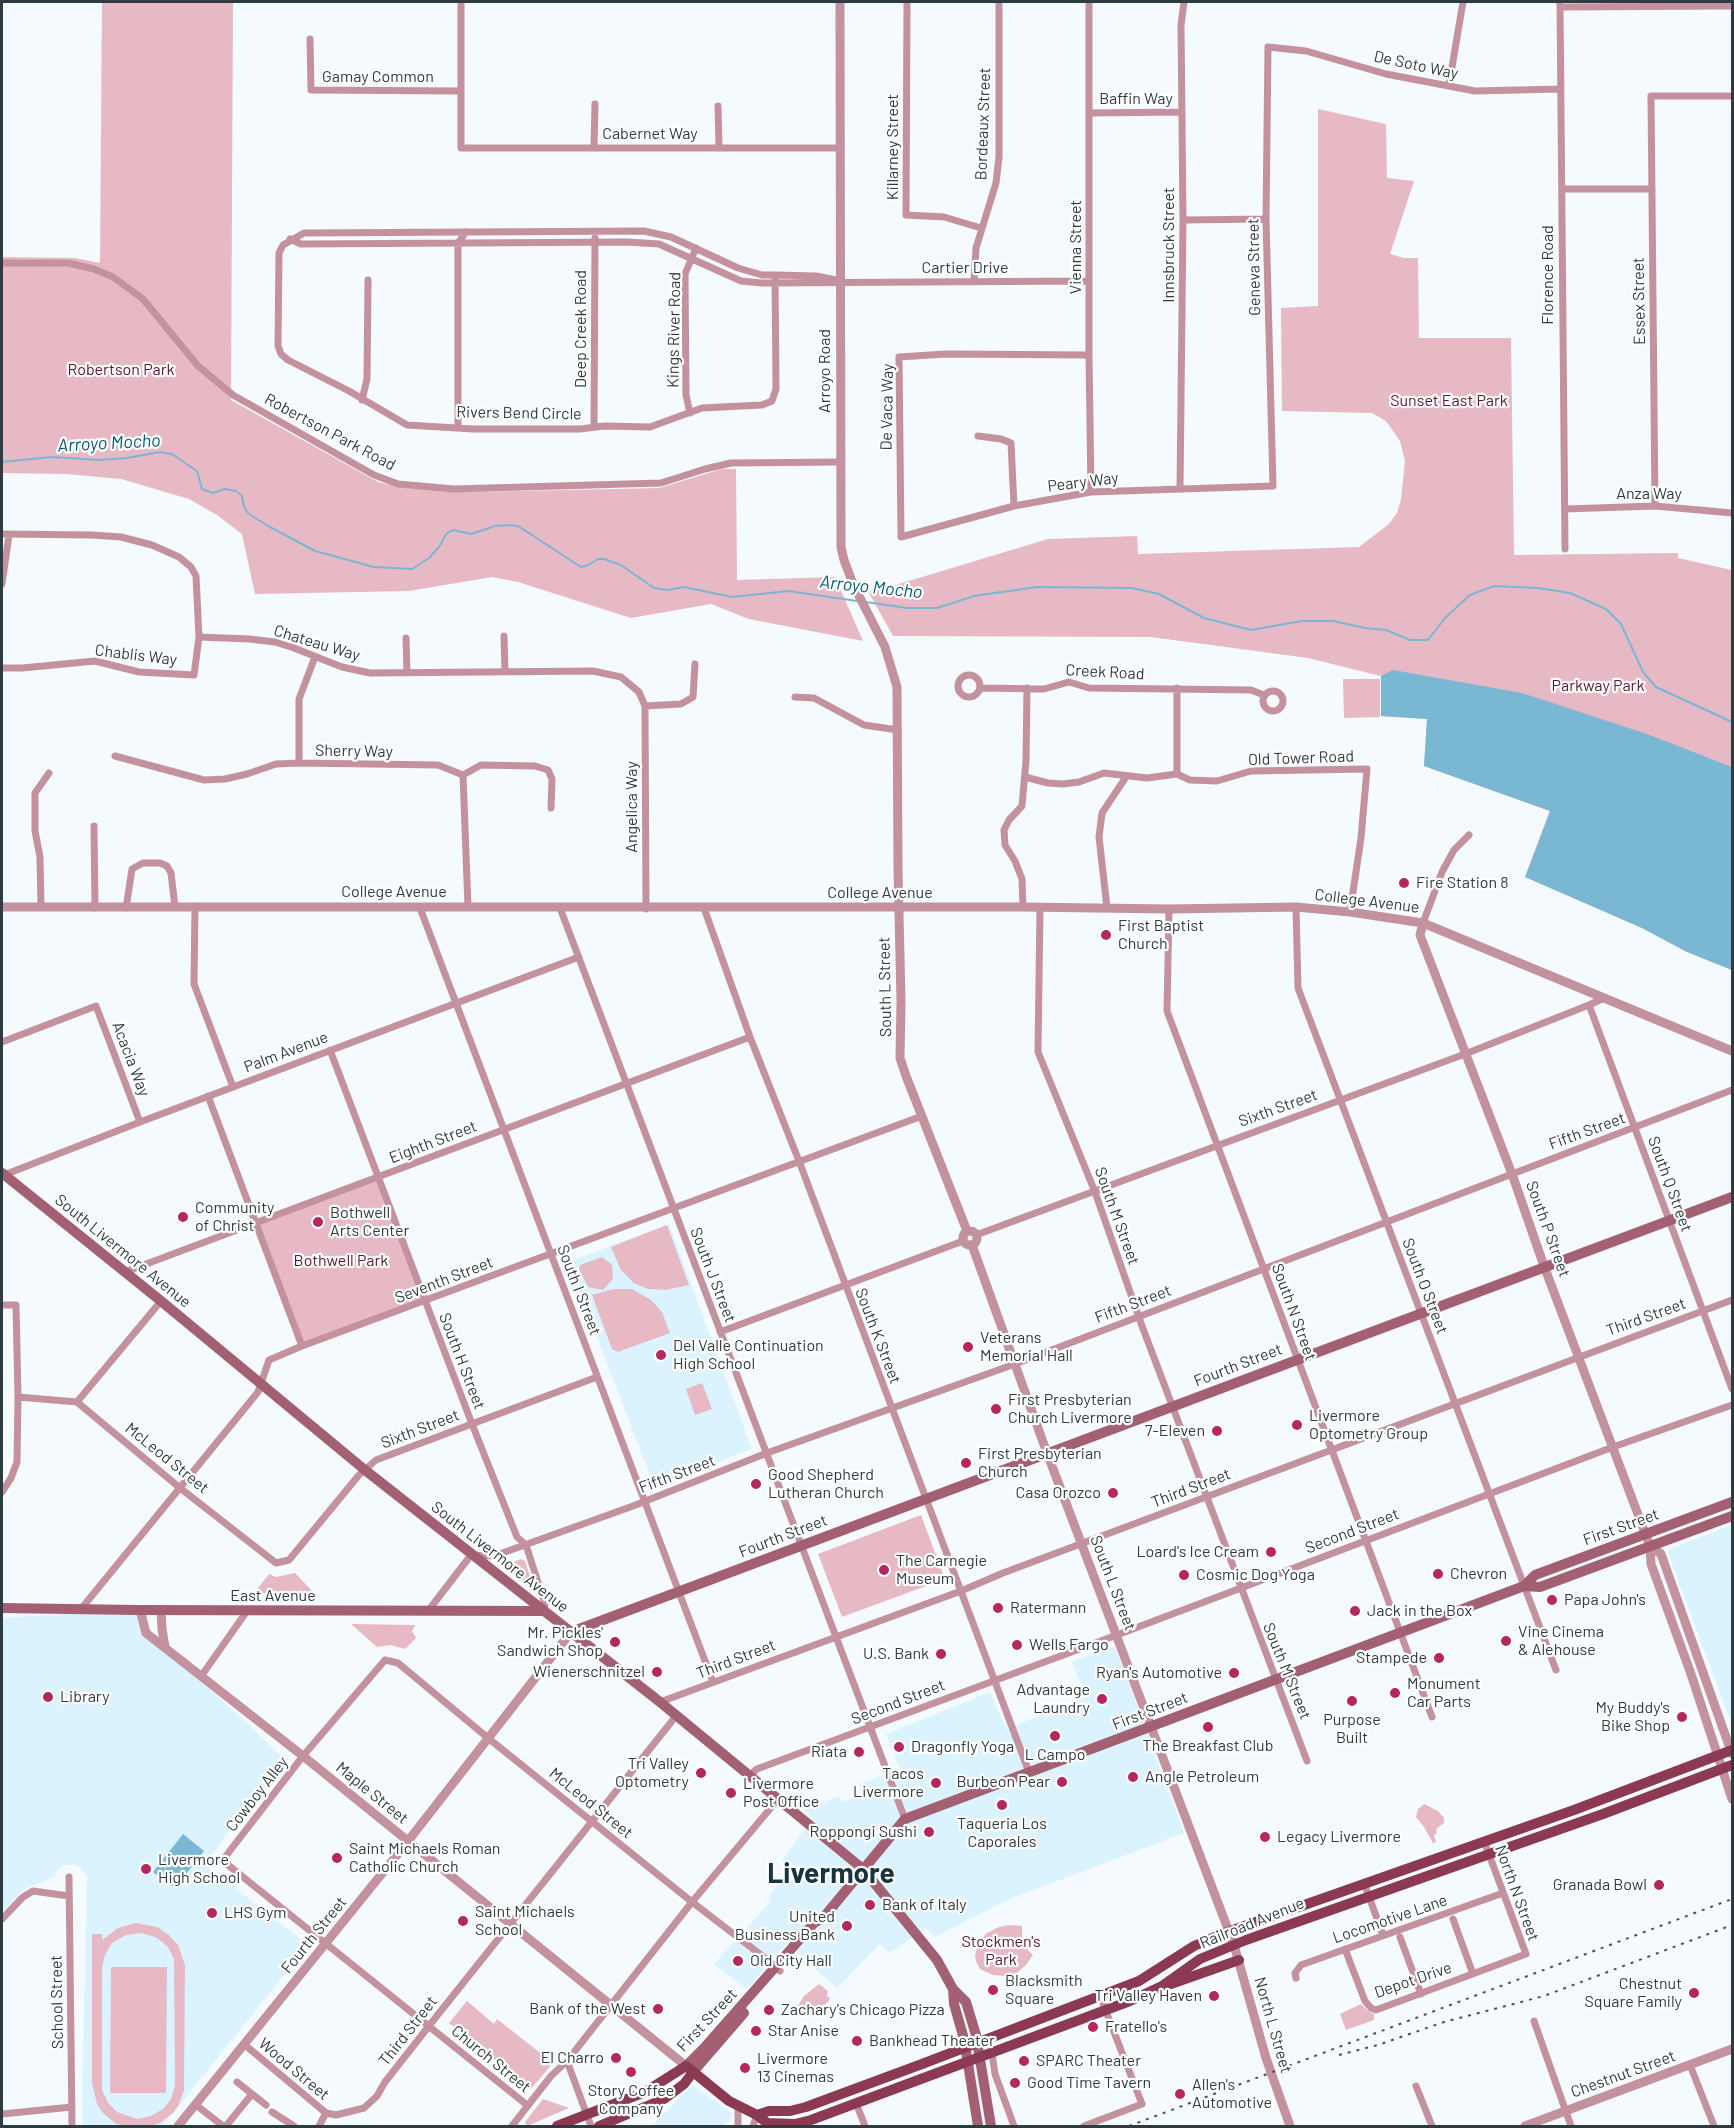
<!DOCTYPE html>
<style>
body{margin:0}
#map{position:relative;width:1734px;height:2128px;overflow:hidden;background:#f4fafe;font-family:Barlow,sans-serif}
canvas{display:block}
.frame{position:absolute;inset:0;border:3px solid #2e3b41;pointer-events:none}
</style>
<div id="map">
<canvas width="1734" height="2128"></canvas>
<div class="frame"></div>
</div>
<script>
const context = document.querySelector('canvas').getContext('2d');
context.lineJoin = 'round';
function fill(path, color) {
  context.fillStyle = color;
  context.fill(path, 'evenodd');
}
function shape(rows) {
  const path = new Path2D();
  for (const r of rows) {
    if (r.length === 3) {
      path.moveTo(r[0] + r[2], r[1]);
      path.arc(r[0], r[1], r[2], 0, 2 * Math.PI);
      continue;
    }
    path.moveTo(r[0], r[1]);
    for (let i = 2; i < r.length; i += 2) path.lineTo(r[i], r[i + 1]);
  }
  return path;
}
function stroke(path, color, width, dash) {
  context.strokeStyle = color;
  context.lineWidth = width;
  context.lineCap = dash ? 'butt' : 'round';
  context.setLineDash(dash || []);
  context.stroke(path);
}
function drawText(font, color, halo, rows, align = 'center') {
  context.font = font + ' Barlow,sans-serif';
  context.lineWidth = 4.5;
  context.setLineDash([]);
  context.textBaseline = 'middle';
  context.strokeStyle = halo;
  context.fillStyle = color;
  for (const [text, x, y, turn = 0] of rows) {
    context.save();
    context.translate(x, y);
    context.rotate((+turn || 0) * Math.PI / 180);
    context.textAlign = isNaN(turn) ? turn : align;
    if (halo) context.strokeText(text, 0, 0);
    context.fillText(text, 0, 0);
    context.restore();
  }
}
const built = shape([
 [669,1224,752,1449,654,1486,568,1262],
 [1732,1525,1732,1725,1668,1553,1670,1549],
 [140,1610,146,1633,165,1647,286,1760,204,1864,308,1945,163,2126,83,2126,82,2105,87,1876,81,1868,74,1865,64,1865,58,1870,54,1877,24,1889,2,1912,2,1618],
 [1115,1646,1184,1833,1010,1899,935,1937,926,1928,890,1953,880,1944,837,1988,787,1944,747,1989,714,1964,771,1901,768,1897,791,1868,782,1860,813,1818,804,1810,839,1796,841,1802,863,1794,860,1784,900,1769,886,1734,990,1692,1006,1729,1086,1697,1072,1662],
 [693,2085,733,2114,725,2126,652,2126]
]);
const green = shape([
 [102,2,233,2,231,400,378,482,404,488,472,492,659,488,722,469,736,469,737,580,835,577,863,641,749,619,711,604,631,618,518,582,492,577,409,591,255,594,242,534,217,515,189,499,121,479,66,474,2,473,2,257,75,258,100,263],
 [1318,109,1386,124,1387,178,1414,181,1390,254,1404,258,1418,258,1419,338,1511,338,1514,555,1678,553,1678,558,1732,570,1732,970,1687,952,1642,928,1525,877,1550,811,1424,766,1427,719,1381,716,1381,676,1308,658,1151,637,893,636,869,593,1048,539,1137,536,1138,554,1359,547,1389,524,1397,513,1401,499,1405,461,1400,441,1386,421,1372,413,1282,411,1281,308,1318,306],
 [1343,679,1380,679,1380,717,1344,718],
 [378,1177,425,1302,302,1346,256,1223],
 [667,1225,689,1285,665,1290,648,1289,634,1283,621,1270,611,1247],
 [602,1257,612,1265,613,1279,603,1290,588,1287,579,1269,580,1265],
 [613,1289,632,1289,651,1300,662,1312,670,1333,618,1352,612,1349,592,1295],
 [702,1383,712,1409,695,1415,686,1389],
 [921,1515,945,1579,842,1617,818,1554],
 [521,1559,525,1561,535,1591,505,1568,506,1565],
 [295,1573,316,1595,254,1593,269,1574,276,1577],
 [351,1624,415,1625,412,1631,416,1638,405,1649,390,1645,377,1647],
 [1424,1804,1438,1811,1444,1818,1444,1823,1436,1829,1437,1833,1434,1836,1436,1842,1433,1843,1424,1827,1416,1817,1418,1809],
 [136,1923,157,1927,169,1935,178,1945,185,1965,184,2090,179,2104,174,2112,160,2123,152,2126,123,2126,115,2123,102,2112,97,2104,92,2083,92,1934,102,1934,102,1940,118,1928],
 [141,1933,155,1937,161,1941,168,1947,174,1959,175,2085,171,2099,163,2109,151,2116,137,2119,117,2112,108,2103,102,2090,102,1968,105,1955,112,1943,126,1935],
 [1010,1925,1022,1926,1022,1941,1025,1947,1033,1955,1026,1965,1017,1973,1005,1976,993,1975,980,1969,976,1961,975,1955,979,1942,987,1933,999,1927],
 [111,1967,167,1967,166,2093,110,2093],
 [819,1984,828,1991,827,1996,830,1998,828,2002,819,2008,818,2013,813,2016,806,2015,798,2006,804,1996],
 [467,2001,494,2024,497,2019,553,2063,531,2089,449,2023],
 [1361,2004,1367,2010,1374,2014,1374,2020,1346,2030,1340,2014],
 [543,2099,569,2108,527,2126,525,2122]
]);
const water = shape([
 [1393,670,1522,693,1647,734,1732,767,1732,970,1687,952,1642,928,1525,877,1550,811,1424,766,1427,719,1381,716,1381,676],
 [183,1834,204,1851,175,1888,153,1872]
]);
const stream = shape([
 [2,462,52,457,99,460,127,458,160,452,172,454,197,471,202,489,213,493,225,489,236,491,242,496,244,507,249,514,270,527,315,551,374,567,412,569,429,558,439,547,447,533,453,530,471,534,495,526,510,525,518,526,581,567,588,565,598,559,604,559,621,565,654,588,668,590,684,587,732,597,789,591,857,601],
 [866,602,907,608,937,608,974,596,1037,587,1132,588,1159,594,1204,618,1251,630,1302,621,1333,621,1365,628,1386,630,1410,640,1428,640,1445,618,1470,595,1494,586,1538,588,1570,593,1606,609,1621,624,1643,672,1656,687,1732,722]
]);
const minor = shape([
 [461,2,461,148,840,148],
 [907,2,906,215,944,217,981,228],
 [1089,2,1089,355,1091,492],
 [1560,2,1565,549],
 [1560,7,1732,6],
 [310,39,311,90,460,91],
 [1449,85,1463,2],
 [718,106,719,147],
 [1089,113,1182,112],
 [594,148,595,104],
 [1562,189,1651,189],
 [1183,220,1266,219],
 [290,239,301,244,627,242,659,244,741,281,762,283,1089,281],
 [2,263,68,263,94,269,113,277,143,299,198,366,233,395,374,475,398,484,454,489,661,483,705,469,731,463,840,462],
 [775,275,776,389,772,401,762,405,702,408,650,427,604,426,580,429,473,429,407,425,349,391,288,360,281,354,278,346,279,253,283,245,304,233,644,231,671,237,738,268,762,275,775,275,816,276,841,281],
 [974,281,976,248,996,183,999,157,999,2],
 [1089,355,946,354,899,357,901,537,1014,506,1091,492,1273,486,1266,219,1268,47,1306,51,1386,74,1475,91,1560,89],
 [362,400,367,379,368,280],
 [690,413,686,395,685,274,696,248],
 [458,427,458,243,466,232],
 [594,427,595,238],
 [978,436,1001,439,1011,443,1014,506],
 [1180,489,1183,220,1181,25,1184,2],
 [1655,506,1651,96,1732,96],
 [1565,509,1655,506,1732,513],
 [2,534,92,535,121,537,152,545,179,557,191,567,196,576,199,637,194,675,139,672,95,661,22,668,2,668],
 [2,584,9,535],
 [504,636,505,672],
 [199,637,249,639,275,642,294,648,342,667,370,673,593,671,621,677,639,692,645,706,646,909],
 [406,638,407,673],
 [969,686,11],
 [980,688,1044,689,1069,682,1089,688,1251,690,1264,695],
 [1273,701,10],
 [795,697,814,698,864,725,898,730],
 [645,706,681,704,693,697,695,664],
 [115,756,204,780,225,779,247,774,276,764,299,763,438,765,463,775],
 [299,763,299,699,315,657],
 [1177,774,1177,688],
 [463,775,468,907],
 [463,775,481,765,535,766,548,770,552,779,551,808],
 [1025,777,1048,783,1063,784,1079,782,1104,773,1147,778,1177,774,1190,780,1217,781,1251,771,1367,769,1361,838,1350,912],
 [94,826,95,908],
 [195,906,194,984,233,1087],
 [41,907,40,857,35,831,35,793,49,773],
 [1023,907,1022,879,1015,861,1005,845,1004,830,1009,820,1022,806,1026,761,1027,688],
 [1296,907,1298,988,1556,1670],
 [126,908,132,869,143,863,160,863,167,866,171,873,175,907],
 [420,908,713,1682],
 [560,908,905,1819],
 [704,908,750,1037,799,1161,1029,1772],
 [1040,908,1038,1052,1095,1192,1142,1326,1307,1761],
 [1107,908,1099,837,1102,813,1126,777],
 [1169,909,1167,1011,1432,1717],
 [1423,923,1442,872,1454,850,1469,835],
 [1604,998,1589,1005,1732,1389],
 [2,1042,96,1006,140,1122],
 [330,1050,472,1424,517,1537,526,1545,545,1604,544,1611],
 [208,1096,302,1346],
 [4,1175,140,1122,579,957],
 [976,1235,1465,1054,1589,1005],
 [125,1272,750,1037],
 [2,1305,16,1305,18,1397,17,1462,11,1478,2,1492],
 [720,1332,963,1241],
 [18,1397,77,1402,180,1488,276,1563,289,1560,359,1475,376,1460,597,1377],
 [77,1402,161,1301],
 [81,1609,258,1392,269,1360,302,1346,922,1116],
 [428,1611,471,1555,494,1556,633,1506,767,1453,1015,1364,1732,1090],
 [202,1675,247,1611],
 [660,1702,961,1591,1003,1573,1732,1300],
 [749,1776,757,1769,1117,1635,1613,1447,1732,1405],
 [69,1877,72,2126],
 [1364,1883,1383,1935],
 [2,1919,23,1897,33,1891,69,1896],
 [1453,1919,1473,1974],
 [1400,1937,1421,1994],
 [1345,1949,1365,2001,1371,2008,1376,2010,1526,1954,1484,1841],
 [1296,1978,1295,1973,1301,1965,1503,1893],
 [1534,2021,1571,2126],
 [245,2045,326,2113],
 [992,2053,995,2074,1014,2126],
 [567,2061,591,2126],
 [1690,2065,1714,2126],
 [237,2082,266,2105],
 [1416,2086,1432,2126],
 [856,2103,865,2126],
 [196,2105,223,2126],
 [527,2105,228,1865,226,1856,232,1848,303,1756,385,1660,398,1663,488,1738,692,1902,765,1958,780,1971],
 [738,2107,738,2126],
 [272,2112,294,2126],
 [326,2113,336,2115,364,2108,377,2096,385,2082,436,2017,676,1716],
 [2,2114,72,2107],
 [226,2126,252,2094],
 [319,2126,326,2113],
 [512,2126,551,2076,567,2061,692,1902,779,1798],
 [753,2126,757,2115],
 [1084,2126,1142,2104,1100,1996]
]);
const tertiary = shape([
 [840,2,841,547,844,560,853,584,885,647,897,687,898,868,901,1002,900,1058,906,1076,967,1231],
 [2,907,1023,907,1169,909,1296,907,1350,912,1423,923,1732,1051],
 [1423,923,1420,935,1512,1174,1544,1266,1650,1546,1651,1564,1691,1674,1732,1799],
 [970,1238,7],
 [972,1245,1047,1453,1234,1945,1266,2058,1290,2126],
 [1650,1546,1661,1554,1732,1754],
 [140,1610,146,1633,303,1756,686,2066],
 [161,1610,162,1629,165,1647],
 [178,2126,401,1850,571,1632],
 [1525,2126,1732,2049]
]);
const secondary = shape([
 [2,1173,161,1301,365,1470,660,1702,863,1869,937,1960,953,1989,966,2002,976,2035,991,2126],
 [1524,1586,1540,1587,1732,1516],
 [2,1608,137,1610,544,1611],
 [571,1632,1732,1197],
 [953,1989,954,2004,964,2039,978,2126],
 [686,2066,704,2048,814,1923,824,1917,905,1819,1524,1586,1535,1575,1732,1502],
 [693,2072,744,2013]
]);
const primary = shape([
 [1171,1984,1239,1960],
 [757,2115,769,2111,790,2111,806,2107,922,2064,1139,1981,1194,1946,1219,1935,1574,1810,1732,1750],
 [557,2126,645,2092,686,2066,729,2101,757,2115,767,2123,795,2124,811,2120,1130,2001,1162,1986,1200,1959,1246,1940,1603,1814,1732,1765],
 [599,2126,664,2099,684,2084,693,2072]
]);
const rail = shape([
 [1339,2055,1378,2045,1444,2022,1544,1996,1732,1925],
 [1129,2126,1732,1899]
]);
const markers = [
 [1404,883,6,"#b4285f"],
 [1106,935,6,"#b4285f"],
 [183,1217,6,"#b4285f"],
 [318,1222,6,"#b4285f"],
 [968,1347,6,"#b4285f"],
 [661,1355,6,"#b4285f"],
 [996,1409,6,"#b4285f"],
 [1297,1425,6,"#b4285f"],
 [1217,1431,6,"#b4285f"],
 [966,1463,6,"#b4285f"],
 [756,1484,6,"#b4285f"],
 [1113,1493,6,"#b4285f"],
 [1271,1552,6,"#b4285f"],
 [884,1570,6,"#b4285f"],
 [1438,1574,6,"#b4285f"],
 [1184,1575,6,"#b4285f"],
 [1552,1600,6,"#b4285f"],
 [998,1608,6,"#b4285f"],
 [1355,1611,6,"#b4285f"],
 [1506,1641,6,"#b4285f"],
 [615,1642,6,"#b4285f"],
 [1017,1645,6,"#b4285f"],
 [941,1654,6,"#b4285f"],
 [1439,1658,6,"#b4285f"],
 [657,1672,6,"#b4285f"],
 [1234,1673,6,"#b4285f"],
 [1395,1693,6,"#b4285f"],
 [48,1697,6,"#b4285f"],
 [1102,1699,6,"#b4285f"],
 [1352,1701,6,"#b4285f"],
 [1682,1717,6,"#b4285f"],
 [1208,1727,6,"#b4285f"],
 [1055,1736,6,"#b4285f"],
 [899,1747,6,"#b4285f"],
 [859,1752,6,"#b4285f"],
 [701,1773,6,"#b4285f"],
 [1133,1777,6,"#b4285f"],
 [1062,1782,6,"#b4285f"],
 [936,1783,6,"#b4285f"],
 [731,1793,6,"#b4285f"],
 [1002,1805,6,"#b4285f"],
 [929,1832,6,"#b4285f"],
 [1265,1837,6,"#b4285f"],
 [337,1858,6,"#b4285f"],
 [146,1869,6,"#b4285f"],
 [1659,1885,6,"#b4285f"],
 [870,1905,6,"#b4285f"],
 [212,1913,6,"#b4285f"],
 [463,1921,6,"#b4285f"],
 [847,1926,6,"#b4285f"],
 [738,1961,6,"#b4285f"],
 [993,1990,6,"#b4285f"],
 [1694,1993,6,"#b4285f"],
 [1214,1996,6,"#b4285f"],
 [658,2009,6,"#b4285f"],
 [769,2010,6,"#b4285f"],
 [1093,2027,6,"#b4285f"],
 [756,2031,6,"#b4285f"],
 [857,2041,6,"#b4285f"],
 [616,2058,6,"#b4285f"],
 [1024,2061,6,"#b4285f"],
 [745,2068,6,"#b4285f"],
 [631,2072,6,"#b4285f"],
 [1015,2083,6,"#b4285f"],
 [1180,2094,6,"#b4285f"]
];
const streetNames = [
 ["De Soto Way",1416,65,12],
 ["Gamay Common",378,77],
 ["Baffin Way",1136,99],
 ["Bordeaux Street",983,124,-88],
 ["Cabernet Way",650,134],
 ["Killarney Street",893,147,-90],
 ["Innsbruck Street",1169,245,-90],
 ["Vienna Street",1076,247,-90],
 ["Geneva Street",1254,267,-91],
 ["Cartier Drive",965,268],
 ["Florence Road",1548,275,-90],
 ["Essex Street",1639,301,-91],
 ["Deep Creek Road",581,329,-90],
 ["Kings River Road",674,330,-89],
 ["Arroyo Road",825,371,-90],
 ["De Vaca Way",887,407,-89],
 ["Rivers Bend Circle",519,413,1],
 ["Robertson Park Road",330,432,28],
 ["Peary Way",1083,482,-7],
 ["Anza Way",1649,494],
 ["Chateau Way",317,643,17],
 ["Chablis Way",136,655,7],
 ["Creek Road",1105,672,3],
 ["Sherry Way",354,751,1],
 ["Old Tower Road",1301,758,-2],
 ["Angelica Way",632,807,-90],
 ["College Avenue",394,892],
 ["College Avenue",880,893],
 ["College Avenue",1367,901,7],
 ["South L Street",885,987,-91],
 ["Palm Avenue",286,1052,-21],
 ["Acacia Way",131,1059,69],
 ["Sixth Street",1278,1108,-20],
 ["Fifth Street",1587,1131,-20],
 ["Eighth Street",433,1142,-21],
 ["South Q Street",1670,1184,70],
 ["South M Street",1117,1216,70],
 ["South P Street",1548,1229,70],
 ["South Livermore Avenue",123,1251,39],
 ["South J Street",713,1275,69],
 ["Seventh Street",444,1280,-21],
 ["South O Street",1425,1286,69],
 ["South I Street",579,1290,69],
 ["Fifth Street",1133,1304,-21],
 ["South N Street",1294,1312,70],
 ["Third Street",1646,1317,-20],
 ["South K Street",878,1336,69],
 ["South H Street",462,1361,69],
 ["Fourth Street",1238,1365,-21],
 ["Sixth Street",420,1429,-21],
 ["McLeod Street",167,1458,39],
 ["Fifth Street",677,1474,-21],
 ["Third Street",1191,1488,-21],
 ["First Street",1621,1527,-20],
 ["Second Street",1352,1531,-21],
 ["Fourth Street",783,1536,-21],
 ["South Livermore Avenue",500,1557,38],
 ["South L Street",1113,1583,69],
 ["East Avenue",273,1596],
 ["Third Street",736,1659,-21],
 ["South M Street",1287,1671,68],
 ["Second Street",898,1702,-21],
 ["First Street",1150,1711,-21],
 ["Maple Street",372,1793,39],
 ["Cowboy Alley",257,1794,-52],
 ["McLeod Street",591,1803,39],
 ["North N Street",1517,1893,70],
 ["Locomotive Lane",1390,1919,-19],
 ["Railroad Avenue",1252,1923,-22],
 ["Fourth Street",314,1935,-51],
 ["Depot Drive",1413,1980,-19],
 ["School Street",57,2002,-91],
 ["First Street",707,2020,-47],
 ["North L Street",1273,2025,74],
 ["Third Street",408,2031,-52],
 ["Church Street",491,2059,39],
 ["Wood Street",294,2069,40],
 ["Chestnut Street",1623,2074,-20]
];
const parkNames = [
 ["Robertson Park",121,370],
 ["Sunset East Park",1449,401],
 ["Parkway Park",1598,686],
 ["Bothwell Park",341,1261],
 ["Stockmen's",1001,1942],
 ["Park",1001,1960]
];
const poiNames = [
 ["Fire Station 8",1416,883],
 ["First Baptist",1118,926],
 ["Church",1118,944],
 ["Community",195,1208],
 ["of Christ",195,1226],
 ["Bothwell",330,1213],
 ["Arts Center",330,1231],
 ["Veterans",980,1338],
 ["Memorial Hall",980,1356],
 ["Del Valle Continuation",673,1346],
 ["High School",673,1364],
 ["First Presbyterian",1008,1400],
 ["Church Livermore",1008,1418],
 ["Livermore",1309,1416],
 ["Optometry Group",1309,1434],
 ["7-Eleven",1205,1431,"right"],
 ["First Presbyterian",978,1454],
 ["Church",978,1472],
 ["Good Shepherd",768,1475],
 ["Lutheran Church",768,1493],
 ["Casa Orozco",1101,1493,"right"],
 ["Loard's Ice Cream",1259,1552,"right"],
 ["The Carnegie",896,1561],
 ["Museum",896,1579],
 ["Chevron",1450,1574],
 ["Cosmic Dog Yoga",1196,1575],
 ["Papa John's",1564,1600],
 ["Ratermann",1010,1608],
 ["Jack in the Box",1367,1611],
 ["Vine Cinema",1518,1632],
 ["& Alehouse",1518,1650],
 ["Mr. Pickles'",603,1633,"right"],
 ["Sandwich Shop",603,1651,"right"],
 ["Wells Fargo",1029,1645],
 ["U.S. Bank",929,1654,"right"],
 ["Stampede",1427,1658,"right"],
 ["Wienerschnitzel",645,1672,"right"],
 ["Ryan's Automotive",1222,1673,"right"],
 ["Monument",1407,1684],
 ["Car Parts",1407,1702],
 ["Advantage",1090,1690,"right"],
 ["Laundry",1090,1708,"right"],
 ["Library",60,1697],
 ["My Buddy's",1670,1708,"right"],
 ["Bike Shop",1670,1726,"right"],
 ["Purpose",1352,1720,"center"],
 ["Built",1352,1738,"center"],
 ["The Breakfast Club",1208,1746,"center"],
 ["Dragonfly Yoga",911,1747],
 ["Riata",847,1752,"right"],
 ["L Campo",1055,1755,"center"],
 ["Tri Valley",689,1764,"right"],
 ["Optometry",689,1782,"right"],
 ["Tacos",924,1774,"right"],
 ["Livermore",924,1792,"right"],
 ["Angle Petroleum",1145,1777],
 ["Burbeon Pear",1050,1782,"right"],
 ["Livermore",743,1784],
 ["Post Office",743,1802],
 ["Taqueria Los",1002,1824,"center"],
 ["Caporales",1002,1842,"center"],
 ["Roppongi Sushi",917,1832,"right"],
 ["Legacy Livermore",1277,1837],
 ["Saint Michaels Roman",349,1849],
 ["Catholic Church",349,1867],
 ["Livermore",158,1860],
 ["High School",158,1878],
 ["Granada Bowl",1647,1885,"right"],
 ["Bank of Italy",882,1905],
 ["Saint Michaels",475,1912],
 ["School",475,1930],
 ["LHS Gym",224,1913],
 ["United",835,1917,"right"],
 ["Business Bank",835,1935,"right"],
 ["Old City Hall",750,1961],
 ["Blacksmith",1005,1981],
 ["Square",1005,1999],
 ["Chestnut",1682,1984,"right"],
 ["Square Family",1682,2002,"right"],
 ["Tri Valley Haven",1202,1996,"right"],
 ["Bank of the West",646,2009,"right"],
 ["Zachary's Chicago Pizza",781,2010],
 ["Fratello's",1105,2027],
 ["Star Anise",768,2031],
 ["Bankhead Theater",869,2041],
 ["El Charro",604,2058,"right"],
 ["Livermore",757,2059],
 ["13 Cinemas",757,2077],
 ["SPARC Theater",1036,2061],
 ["Good Time Tavern",1027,2083],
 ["Allen's",1192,2085],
 ["Automotive",1192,2103],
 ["Story Coffee",631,2091,"center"],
 ["Company",631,2109,"center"]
];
const waterNames = [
 ["Arroyo Mocho",109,443,-3],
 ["Arroyo Mocho",871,587,6]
];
const townNames = [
 ["Livermore",831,1874]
];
fill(built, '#dbf3ff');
fill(green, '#e7b9c4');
fill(water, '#7ab7d3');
stroke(stream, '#7ab7d3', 2);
stroke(minor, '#c3929e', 7);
stroke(tertiary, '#c3929e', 9);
stroke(secondary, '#a46073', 10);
stroke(primary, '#8c3a54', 10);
stroke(rail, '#49555b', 2, [3, 6]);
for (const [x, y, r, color] of markers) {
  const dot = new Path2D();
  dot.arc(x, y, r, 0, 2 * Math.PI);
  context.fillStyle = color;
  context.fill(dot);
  stroke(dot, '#fff', 2);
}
drawText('16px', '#2e3b41', '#fff', streetNames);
drawText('16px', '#5d1630', '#fff', parkNames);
drawText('16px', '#2e3b41', '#fff', poiNames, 'left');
drawText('italic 18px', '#045875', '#fff', waterNames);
drawText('bold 28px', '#183440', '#fff', townNames);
</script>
